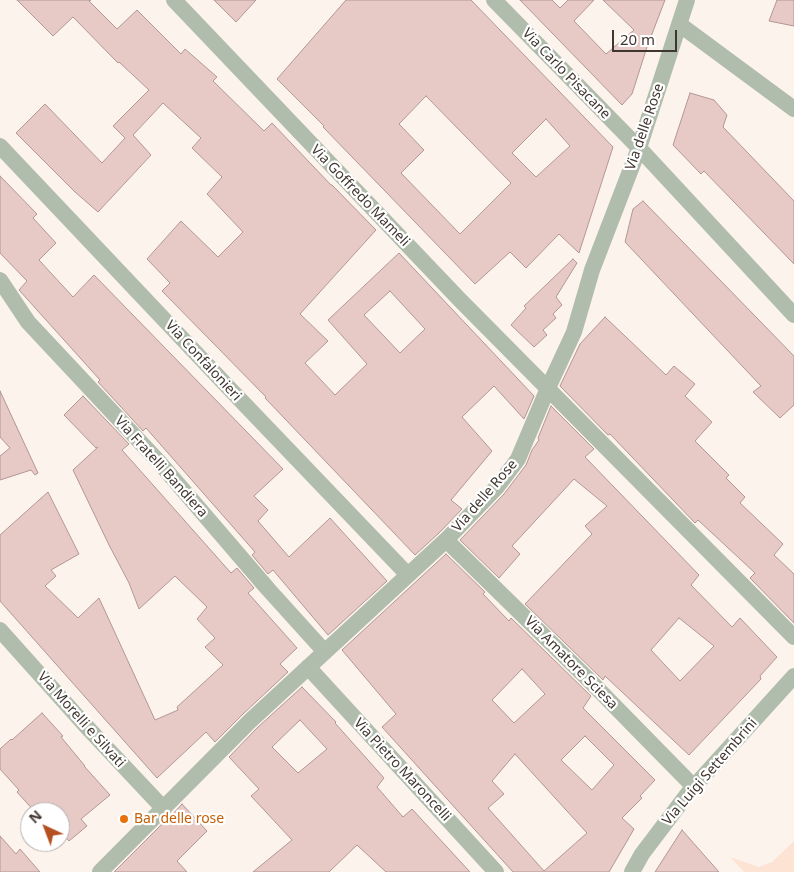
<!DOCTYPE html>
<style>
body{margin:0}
#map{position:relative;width:794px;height:872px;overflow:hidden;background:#fdf3ed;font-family:"Noto Sans",sans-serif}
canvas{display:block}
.north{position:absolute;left:20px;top:802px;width:50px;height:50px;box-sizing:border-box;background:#fff;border:1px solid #b3afac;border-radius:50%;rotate:317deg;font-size:14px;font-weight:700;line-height:20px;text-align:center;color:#403630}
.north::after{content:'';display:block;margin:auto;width:18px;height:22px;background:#b55021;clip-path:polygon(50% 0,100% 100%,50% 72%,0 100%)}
.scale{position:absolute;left:612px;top:30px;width:65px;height:22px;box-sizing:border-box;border:2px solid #403630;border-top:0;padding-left:6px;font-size:15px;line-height:18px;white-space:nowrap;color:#403630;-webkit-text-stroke:4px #fff;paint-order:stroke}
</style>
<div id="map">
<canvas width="794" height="872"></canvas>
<div class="north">N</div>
<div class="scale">20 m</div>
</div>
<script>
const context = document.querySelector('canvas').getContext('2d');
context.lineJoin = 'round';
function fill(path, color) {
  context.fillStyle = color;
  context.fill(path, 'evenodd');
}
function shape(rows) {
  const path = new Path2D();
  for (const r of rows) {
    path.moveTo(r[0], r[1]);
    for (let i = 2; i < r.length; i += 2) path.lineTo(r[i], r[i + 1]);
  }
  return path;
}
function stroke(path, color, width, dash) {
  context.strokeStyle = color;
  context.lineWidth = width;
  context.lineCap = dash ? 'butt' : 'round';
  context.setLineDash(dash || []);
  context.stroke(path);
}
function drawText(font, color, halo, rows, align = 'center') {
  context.font = font + ' "Noto Sans",sans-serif';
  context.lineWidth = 4.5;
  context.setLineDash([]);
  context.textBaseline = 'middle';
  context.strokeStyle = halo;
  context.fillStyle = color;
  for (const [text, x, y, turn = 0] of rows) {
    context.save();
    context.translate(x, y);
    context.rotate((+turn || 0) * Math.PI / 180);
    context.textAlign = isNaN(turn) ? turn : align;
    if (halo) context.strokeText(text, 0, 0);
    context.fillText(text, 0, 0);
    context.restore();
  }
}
const built = shape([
 [794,841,794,872,744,872,730,857,759,867,772,862]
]);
const building = shape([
 [17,0,91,0,89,1,117,29,137,10,181,54,185,49,217,77,213,81,264,131,272,123,331,185,332,185,376,230,300,314,328,341,305,363,335,395,367,364,328,320,399,253,534,396,524,419,494,386,462,417,492,451,451,500,462,509,439,533,415,555,265,398,266,397,162,291,170,283,147,259,181,221,218,257,243,232,207,194,222,177,192,148,201,138,163,103,133,135,151,155,98,212,75,192,16,133,45,104,102,163,125,138,113,126,149,90,119,62,118,63,73,17,53,36,17,0],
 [390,291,425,329,400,353,364,315,390,291],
 [214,0,256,0,236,22,214,0],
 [346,0,471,0,613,147,579,253,559,234,526,268,510,252,475,284,323,127,324,126,277,79,346,0],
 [426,96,511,183,460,234,401,173,424,150,399,124,426,96],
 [546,119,570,146,536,177,512,153,546,119],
 [520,0,552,0,560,8,568,0,594,0,574,21,606,54,634,30,603,0,665,0,647,47,632,94,622,105,520,0],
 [777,0,794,0,794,26,769,21,777,0],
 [690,93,714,100,727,115,723,127,794,201,794,264,704,171,701,174,673,145,690,93],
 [0,176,37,214,33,218,56,243,39,260,73,297,94,275,283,469,254,496,268,510,258,521,289,557,330,518,387,581,328,635,273,570,268,574,252,555,255,552,146,428,143,431,98,382,100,380,19,290,27,281,0,253,0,176],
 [643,201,794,356,794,405,780,418,753,392,761,386,625,242,633,209,643,201],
 [573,259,577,263,556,297,562,305,553,314,556,318,543,330,547,335,534,347,511,325,526,308,524,306,573,259],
 [605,317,666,375,674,366,695,384,685,396,712,422,695,441,729,475,726,478,745,497,740,503,783,544,774,555,794,574,794,623,750,578,755,573,698,520,695,523,610,434,608,435,560,386,580,344,605,317],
 [0,391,38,473,35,475,31,470,0,480,0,456,10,448,0,437,0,391],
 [83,396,129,444,122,450,231,573,237,568,254,588,248,593,297,648,280,664,288,672,243,714,215,742,206,732,157,778,0,601,0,535,48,492,79,554,51,570,56,576,45,586,78,618,99,598,155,720,178,710,177,707,223,665,205,647,215,638,197,619,207,607,175,576,139,609,129,583,109,545,73,470,98,447,96,448,64,415,83,396],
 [551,406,594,449,585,457,699,575,691,585,732,627,740,618,777,657,760,676,761,679,689,755,605,676,603,680,525,604,592,534,585,526,607,506,574,479,512,546,520,554,499,578,460,540,504,494,526,465,532,450,539,440,538,438,551,406],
 [679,618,714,646,680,681,651,650,679,618],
 [446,554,485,592,483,594,509,621,511,618,591,696,583,708,655,780,640,796,642,798,622,818,634,829,609,872,513,872,382,727,396,714,342,650,446,554],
 [522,669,545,694,514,723,492,700,522,669],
 [585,736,614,765,592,790,561,760,585,736],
 [515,754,587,833,544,871,488,808,504,794,492,781,515,754],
 [302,687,336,722,335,723,384,778,377,787,403,817,412,809,470,872,386,872,357,845,329,872,253,872,292,840,251,796,259,789,229,757,257,728,302,687],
 [300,720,327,749,298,773,272,747,300,720],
 [42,713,63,736,61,737,85,766,84,766,110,795,81,819,87,826,69,841,60,831,60,812,35,812,17,792,19,790,0,769,0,749,11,739,12,740,42,713],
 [182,804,207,831,177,861,187,872,114,872,168,818,171,816,182,804],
 [682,830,719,872,655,872,682,830],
 [0,836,16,854,20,849,40,872,0,872,0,836]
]);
const minor = shape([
 [174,0,460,300,794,637],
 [494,0,639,148,794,315],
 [679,24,794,109],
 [0,146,228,387,408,575],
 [0,280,28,322,159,462,268,589,325,652],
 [446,540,590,681,694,787],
 [0,630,85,725,164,809],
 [308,667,496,872],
 [100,872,250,721,446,540,497,487,518,459,548,388,574,332,592,270,639,148,687,0],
 [632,872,642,854,689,792,794,676]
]);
const markers = [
 [124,819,5,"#e8710a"]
];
const streetNames = [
 ["Via Carlo Pisacane",566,74,46],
 ["Via delle Rose",645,127,-71],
 ["Via Goffredo Mameli",360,196,46],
 ["Via Confalonieri",203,361,47],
 ["Via Fratelli Bandiera",161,467,48],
 ["Via delle Rose",485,496,-49],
 ["Via Amatore Sciesa",571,663,45],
 ["Via Morelli e Silvati",81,720,48],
 ["Via Pietro Maroncelli",402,770,47],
 ["Via Luigi Settembrini",710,772,-49]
];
const foodNames = [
 ["Bar delle rose",134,819]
];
fill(built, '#fce3d3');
fill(building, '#e7c9c6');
stroke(building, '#b29793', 1);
stroke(minor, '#b0bdac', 16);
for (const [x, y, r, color] of markers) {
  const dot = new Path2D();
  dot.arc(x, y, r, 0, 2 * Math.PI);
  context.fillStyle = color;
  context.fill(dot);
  stroke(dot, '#fff', 2);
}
drawText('14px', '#403630', '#fff', streetNames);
drawText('14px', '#c56008', '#fff', foodNames, 'left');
</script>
